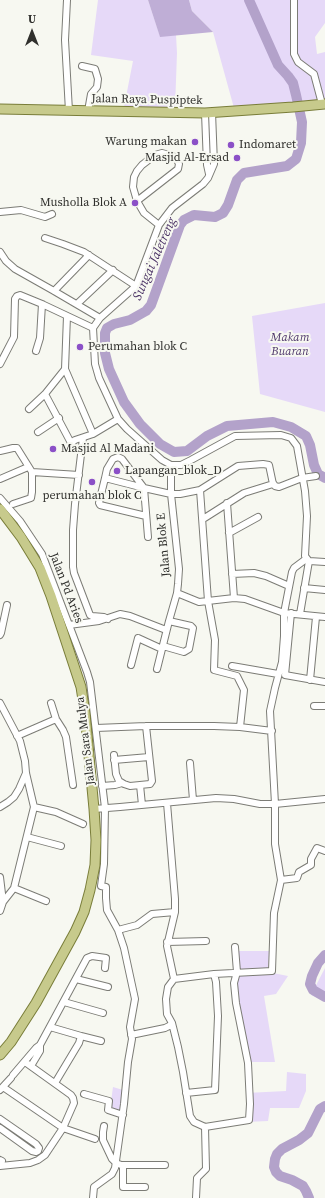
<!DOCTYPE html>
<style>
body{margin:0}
#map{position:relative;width:325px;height:1198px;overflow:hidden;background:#f7f8f1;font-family:"Source Serif 4",serif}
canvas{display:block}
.north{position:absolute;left:12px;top:12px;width:40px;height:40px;-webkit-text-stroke:3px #f7f8f1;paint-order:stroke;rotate:0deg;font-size:11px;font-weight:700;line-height:16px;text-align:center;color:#30302d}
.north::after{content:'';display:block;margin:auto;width:14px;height:18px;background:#30302d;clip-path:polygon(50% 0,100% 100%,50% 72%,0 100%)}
</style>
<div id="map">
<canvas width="325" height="1198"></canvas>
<div class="north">U</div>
</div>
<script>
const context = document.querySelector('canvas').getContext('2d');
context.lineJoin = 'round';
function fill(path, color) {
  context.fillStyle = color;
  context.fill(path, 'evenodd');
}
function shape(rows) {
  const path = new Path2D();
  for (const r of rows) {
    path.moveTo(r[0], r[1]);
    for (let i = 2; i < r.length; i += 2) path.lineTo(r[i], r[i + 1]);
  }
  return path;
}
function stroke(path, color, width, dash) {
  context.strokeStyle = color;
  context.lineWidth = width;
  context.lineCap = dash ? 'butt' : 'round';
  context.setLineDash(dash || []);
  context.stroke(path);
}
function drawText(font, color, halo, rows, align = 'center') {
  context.font = font + ' "Source Serif 4",serif';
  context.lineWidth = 4;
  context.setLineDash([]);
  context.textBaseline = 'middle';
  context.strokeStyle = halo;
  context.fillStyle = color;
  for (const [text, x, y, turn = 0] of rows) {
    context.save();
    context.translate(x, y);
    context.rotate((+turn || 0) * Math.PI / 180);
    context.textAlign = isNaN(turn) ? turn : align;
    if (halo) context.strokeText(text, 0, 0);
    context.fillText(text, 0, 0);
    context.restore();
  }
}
const green = shape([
 [98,0,148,0,160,36,176,35,177,53,175,108,124,107,133,61,91,55],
 [189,0,325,0,325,23,315,37,317,54,325,52,325,101,234,108,213,32,192,11],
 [325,303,325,412,260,394,252,316],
 [233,951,269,951,268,972,288,976,276,994,264,996,275,1062,245,1062],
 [325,968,325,1002,311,995],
 [287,1072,306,1074,306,1091,299,1108,270,1108,268,1121,246,1122,246,1093,286,1091],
 [113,1087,123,1090,121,1112,110,1109]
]);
const forest = shape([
 [148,0,189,0,192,11,213,32,160,37]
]);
const river = shape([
 [249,0,278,65,288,76,293,83,296,95,302,122,301,143,296,159,287,166,244,173,237,180,228,205,223,213,215,217,194,215,184,220,180,225,151,305,146,311,130,320,114,324,107,328,105,333,105,353,109,369,124,402,140,424,160,444,174,452,187,451,207,436,227,426,273,422,291,427,306,436,310,445,314,465,318,474,325,478],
 [325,955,318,963,312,976,310,984,313,990,325,997],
 [309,1198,306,1191,303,1186,292,1180,280,1176,276,1172,274,1167,275,1159,277,1154,282,1149,299,1140,308,1133,320,1109,325,1106]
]);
const street = shape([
 [67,0,65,40,69,111],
 [294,0,294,54,298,62,314,74,322,104],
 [82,66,95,69,98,79,97,87,91,94,88,111],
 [212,112,214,164,208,178,203,184,172,208,159,225,136,286,100,318,93,328,95,364,99,378,118,419,127,429,162,460,171,465,181,465,191,460,235,436,281,435,291,438,297,446,305,491,307,516,305,556,309,561,325,562],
 [205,113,207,165,209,174],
 [137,201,178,169,179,164,176,158,173,156,162,153,155,155,142,165,137,171,134,177,133,187,137,201,144,213,159,225],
 [0,212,21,210,45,217,52,214],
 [45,238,63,244,84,252,136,286],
 [0,252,6,261,15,269,54,291],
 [89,255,54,291,100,318],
 [77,304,113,270],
 [36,351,40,338,42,304],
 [0,364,14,337,15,299,17,296,20,295,42,304,93,328],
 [65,369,93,434],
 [45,394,71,443,75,440,93,434,118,419],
 [29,409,45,394,65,369,67,316],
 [38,432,59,418],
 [83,438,75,504,73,530,73,567,74,573,90,615,92,616,104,617,108,619],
 [0,451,13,448,17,448,32,472,32,492,31,498,13,504],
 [32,472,79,475],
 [105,478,99,503,100,505,146,516],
 [0,479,28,467],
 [273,483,275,486,279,487,302,478,316,476],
 [200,490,208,601,215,640,214,670,237,676,244,690,240,727],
 [0,498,20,521,42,554,87,672,90,682,105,808,104,864,101,886,106,887,106,898,107,910,118,930,124,948,135,999,130,1027,132,1039,128,1062,124,1104,115,1168,112,1174,94,1187,93,1198],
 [227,503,234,598],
 [229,533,258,517],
 [148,537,144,488,122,459,118,457,113,459,107,469,105,478,144,488,171,494,180,494,200,490,238,466,263,464,269,465,273,484,244,493,203,519],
 [232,574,254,573,266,576,289,586],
 [304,588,325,590],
 [177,593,199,602,234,598,245,599,284,613,325,617],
 [291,613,285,675,325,682],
 [300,614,309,561],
 [69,625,99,621,120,614,130,616,166,630],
 [0,635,1,633,7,605],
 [163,646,184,652,189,649,193,628,191,626,169,621],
 [131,665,138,638,162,649],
 [232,666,278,674],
 [157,669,169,621,177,593,178,584,179,569,171,494,171,465],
 [310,680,316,617],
 [0,703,20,741,25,761,26,773,34,807,14,888,3,902,0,911],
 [51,703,56,719,63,730,66,737,73,785],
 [314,706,325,706],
 [96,728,146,726,214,726,240,727,272,731],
 [17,736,56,719],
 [114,755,116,774,119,781,124,784,130,786,140,785],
 [114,760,149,757],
 [190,763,193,800],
 [102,786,115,785,122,783],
 [142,805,140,785,150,784,152,781,146,726],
 [0,807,8,802,14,797,19,789,26,773],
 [34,807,56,812,83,824],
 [94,809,120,807,216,798,234,799,260,804,275,804,325,799],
 [27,837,61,846],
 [0,877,3,902],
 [281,880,297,878,299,872,311,865,311,859,317,848,325,851],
 [14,888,46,901],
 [118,930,137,925,152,914,175,912],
 [167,942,206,941],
 [214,974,272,971,274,913,281,880,275,844,275,804,270,711,275,688,282,662,284,636,284,613,292,572,294,568,306,559],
 [76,979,108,987],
 [174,979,214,974,216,982,218,1016,215,1090,186,1093],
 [64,1002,103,1013],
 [172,1023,178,1047,183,1072,190,1116,194,1122,205,1127,206,1169,197,1178,196,1198],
 [50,1027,81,1036,79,1043,55,1083],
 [131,1035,165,1028,169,1026,172,1023,167,1014,166,999,168,987,174,979,167,946,175,912,175,899,167,803],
 [81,1036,101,1041],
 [31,1066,40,1051,40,1045],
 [13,1075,36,1048,40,1045,87,958,92,956,106,958,105,968],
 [3,1087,63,1128,95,1139],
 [0,1090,11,1078],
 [84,1094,109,1101,108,1110,123,1115],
 [0,1119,36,1144,39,1148,38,1151,36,1152,32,1151,0,1128],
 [104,1126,103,1132,103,1140,112,1159,116,1163,121,1165,165,1165],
 [205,1127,249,1120,250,1104,248,1063,236,1003,234,983,237,972,235,947],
 [0,1160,2,1161],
 [123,1165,123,1187,145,1187],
 [0,1166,30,1163,38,1160,45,1155,63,1128,74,1103,73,1098,71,1095,25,1062]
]);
const primary = shape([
 [0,109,205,113,293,107,325,104],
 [0,509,21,537,40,568,51,596,81,687,85,713,94,809,96,840,95,865,90,890,84,912,75,932,36,1003,11,1042,0,1055]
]);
const markers = [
 [195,142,4,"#8b50c7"],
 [231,145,4,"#8b50c7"],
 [237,158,4,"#8b50c7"],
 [135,203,4,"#8b50c7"],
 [80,347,4,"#8b50c7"],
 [53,449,4,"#8b50c7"],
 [117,471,4,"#8b50c7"],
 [92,482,4,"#8b50c7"]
];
const streetNames = [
 ["Jalan Raya Puspiptek",147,100,1],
 ["Jalan Blok E",164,545,-95],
 ["Jalan Pd Aries",66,588,69],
 ["Jalan Sara Mulya",86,741,-97]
];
const poiNames = [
 ["Warung makan",187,142,"right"],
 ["Indomaret",239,145],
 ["Masjid Al-Ersad",229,158,"right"],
 ["Musholla Blok A",127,203,"right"],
 ["Perumahan blok C",88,347],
 ["Masjid Al Madani",61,449],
 ["Lapangan_blok_D",125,471],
 ["perumahan blok C",92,496,"center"]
];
const parkNames = [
 ["Makam",290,338],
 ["Buaran",290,352]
];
const waterNames = [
 ["Sungai Jaletreng",155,259,-66]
];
fill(green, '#e6d9f8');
fill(forest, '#bfaed6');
stroke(river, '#b3a2ca', 10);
stroke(street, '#7c7c76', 8);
stroke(primary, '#797d39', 11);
stroke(street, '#fff', 6);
stroke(primary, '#c7ca8c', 9);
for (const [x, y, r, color] of markers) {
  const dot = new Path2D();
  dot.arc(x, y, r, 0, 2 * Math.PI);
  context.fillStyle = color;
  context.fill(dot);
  stroke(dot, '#f7f8f1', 1.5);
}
drawText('12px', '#30302d', '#f7f8f1', streetNames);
drawText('12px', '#30302d', '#f7f8f1', poiNames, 'left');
drawText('italic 12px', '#4f376b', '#f7f8f1', parkNames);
drawText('italic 13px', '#4b3366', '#f7f8f1', waterNames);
</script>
